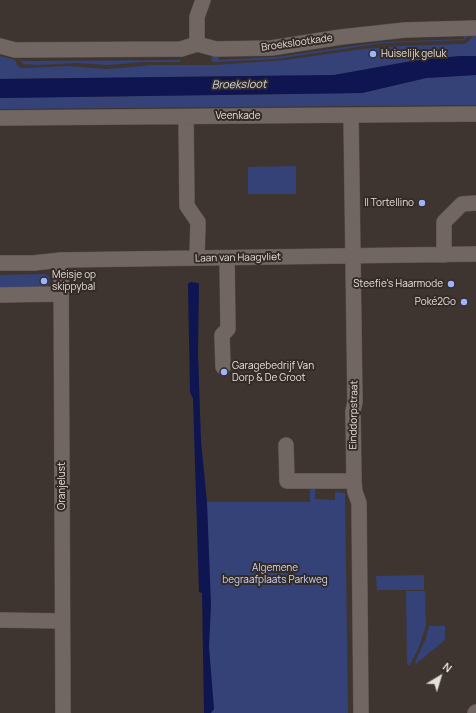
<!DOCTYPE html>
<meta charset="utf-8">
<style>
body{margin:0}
#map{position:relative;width:476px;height:713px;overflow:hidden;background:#3e3530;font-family:Manrope,sans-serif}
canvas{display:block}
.north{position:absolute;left:420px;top:657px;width:40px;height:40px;-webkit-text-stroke:3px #342b26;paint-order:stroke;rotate:38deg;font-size:11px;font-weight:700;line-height:16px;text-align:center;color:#e5dfdc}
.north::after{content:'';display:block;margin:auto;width:14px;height:18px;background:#e5dfdc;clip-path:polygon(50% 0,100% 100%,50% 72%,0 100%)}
</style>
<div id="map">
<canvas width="476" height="713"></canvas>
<div class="north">N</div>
</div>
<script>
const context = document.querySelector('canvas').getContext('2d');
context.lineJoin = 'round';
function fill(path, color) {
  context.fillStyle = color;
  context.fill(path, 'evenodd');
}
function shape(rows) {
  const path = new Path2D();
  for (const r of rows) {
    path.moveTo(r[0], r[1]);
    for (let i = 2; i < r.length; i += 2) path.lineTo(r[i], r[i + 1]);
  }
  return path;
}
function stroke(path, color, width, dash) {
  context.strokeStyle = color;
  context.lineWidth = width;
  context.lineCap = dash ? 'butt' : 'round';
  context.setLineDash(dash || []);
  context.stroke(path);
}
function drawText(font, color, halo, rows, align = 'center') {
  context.font = font + ' Manrope,sans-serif';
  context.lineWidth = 4;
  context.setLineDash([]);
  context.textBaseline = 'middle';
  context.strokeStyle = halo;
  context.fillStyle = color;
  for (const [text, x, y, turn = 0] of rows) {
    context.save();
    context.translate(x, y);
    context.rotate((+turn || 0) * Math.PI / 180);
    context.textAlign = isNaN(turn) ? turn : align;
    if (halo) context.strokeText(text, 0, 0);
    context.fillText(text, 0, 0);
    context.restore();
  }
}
const green = shape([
 [464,33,469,35,464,40,384,43,276,59,212,62,211,53,218,54,219,60,276,57,345,47,383,42,464,39],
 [473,35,476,36,476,56,460,56,412,61,334,75,0,79,0,56,15,60,17,65,21,68,29,68,68,66,105,69,121,68,152,65,215,65,286,60,363,49,401,46,464,44,468,42],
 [20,60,24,61,180,60,180,62,143,62,107,65,77,63,38,65,23,64],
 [476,75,476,105,0,109,0,98,362,93,426,78],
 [296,166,296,194,248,194,248,167],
 [46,274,49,277,50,282,47,286,42,287,42,290,0,290,0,275],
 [310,487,315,488,315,499,335,500,335,492,345,493,348,713,207,713,207,502,310,502],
 [424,575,424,590,377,590,376,576],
 [406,591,425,591,426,625,419,647,410,665,407,665],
 [429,626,445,626,445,640,416,664,415,662,426,638]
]);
const water = shape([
 [460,56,476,56,476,75,426,78,362,93,0,98,0,79,334,75,412,61],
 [190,282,198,283,199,284,198,353,201,441,207,502,211,605,209,647,214,709,211,713,204,713,202,593,199,592,193,399,190,392,188,284]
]);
const minor = shape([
 [197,44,197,17,203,0],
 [0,46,15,50,181,49,197,44,216,49,271,48,341,37,405,30,476,28],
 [351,116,355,402,353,411,354,481,355,492,359,503,361,713],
 [186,117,187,206,198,222,197,258],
 [0,118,476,114],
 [444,255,444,222,462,204,476,203],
 [61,260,63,713],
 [0,263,34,263,61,260,476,254],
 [0,295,61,294],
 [223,367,222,335,228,329,227,258],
 [286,445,287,481,354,481],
 [0,620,62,621],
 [475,713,476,712]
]);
const markers = [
 [373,54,4,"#9db4fd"],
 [422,203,4,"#9db4fd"],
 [44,281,4,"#9db4fd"],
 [451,284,4,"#9db4fd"],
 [464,302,4,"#9db4fd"],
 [224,372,4,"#9db4fd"]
];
const streetNames = [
 ["Broekslootkade",297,43,-8],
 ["Veenkade",238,116],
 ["Laan van Haagvliet",238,258,-1],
 ["Einddorpstraat",354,415,-89],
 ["Oranjelust",62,486,-90]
];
const poiNames = [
 ["Huiselijk geluk",381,54],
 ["Il Tortellino",414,203,"right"],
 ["Meisje op",52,275],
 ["skippybal",52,287],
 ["Steefie's Haarmode",443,284,"right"],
 ["Poké2Go",456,302,"right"],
 ["Garagebedrijf Van",232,366],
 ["Dorp & De Groot",232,378]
];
const parkNames = [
 ["Algemene",275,568],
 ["begraafplaats Parkweg",275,580]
];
const waterNames = [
 ["Broeksloot",239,85,-1]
];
fill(green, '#344277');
fill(water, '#0e1550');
stroke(minor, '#5b534f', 16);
stroke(minor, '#716662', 15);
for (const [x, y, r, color] of markers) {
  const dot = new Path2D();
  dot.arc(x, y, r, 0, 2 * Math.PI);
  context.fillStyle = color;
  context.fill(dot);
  stroke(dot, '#342b26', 1.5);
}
drawText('10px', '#e5dfdc', '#342b26', streetNames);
drawText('10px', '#e5dfdc', '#342b26', poiNames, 'left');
drawText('10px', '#cbd8fe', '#342b26', parkNames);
drawText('italic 11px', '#d3daed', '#342b26', waterNames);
</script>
